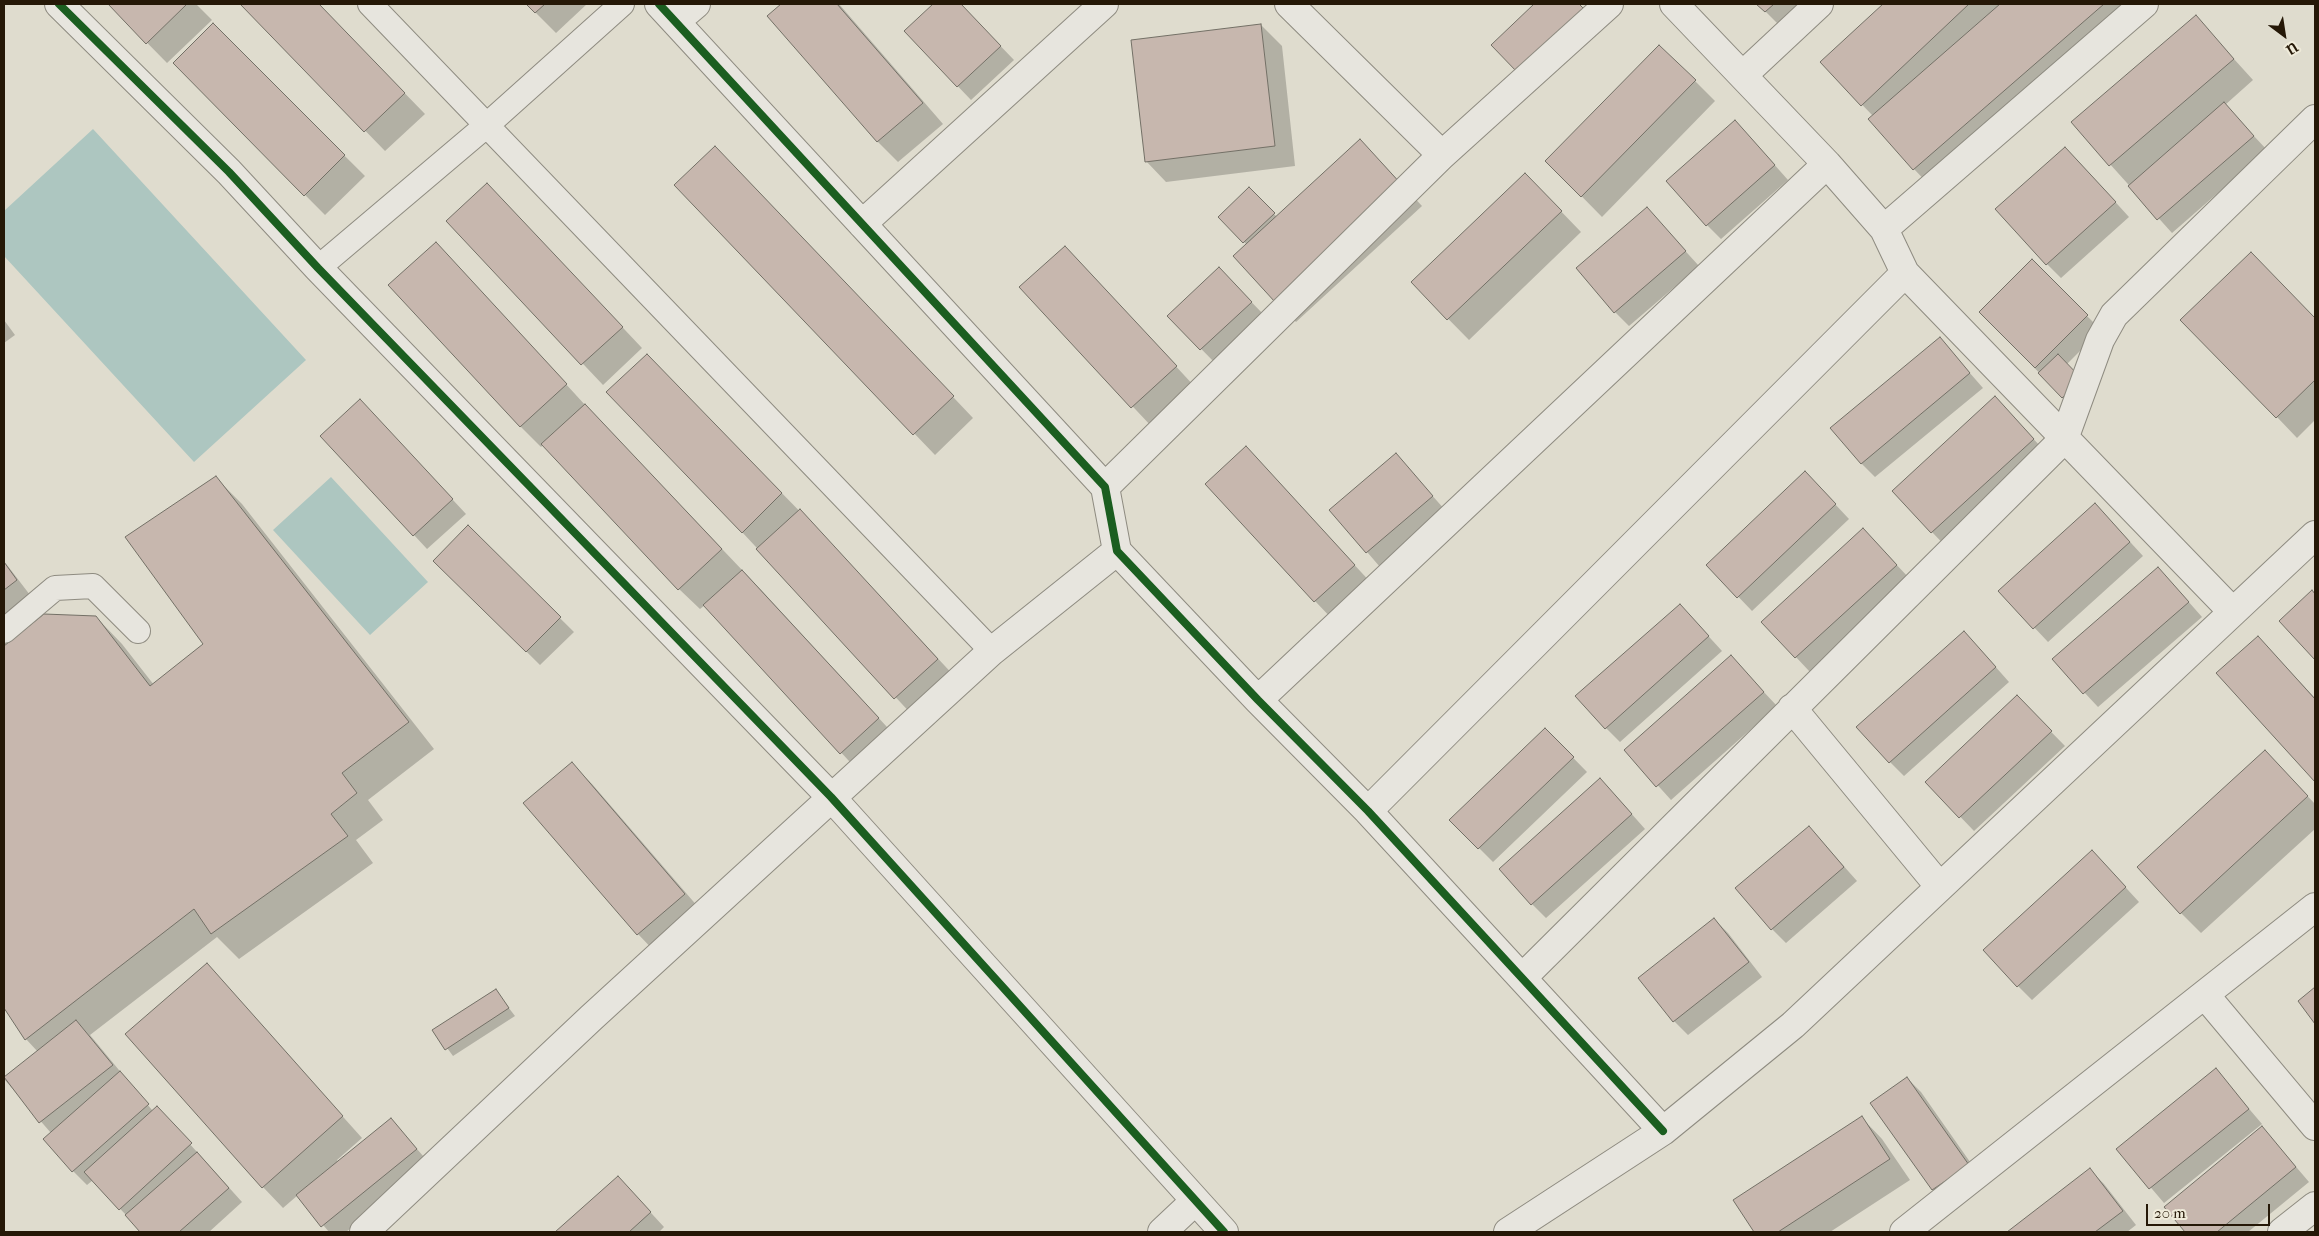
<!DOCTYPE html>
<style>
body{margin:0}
#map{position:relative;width:2319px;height:1236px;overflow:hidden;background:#dfdcce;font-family:"IM FELL French Canon",serif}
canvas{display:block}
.frame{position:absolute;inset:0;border:5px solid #251807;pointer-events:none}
.north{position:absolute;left:2259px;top:10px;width:50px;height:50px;-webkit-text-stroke:4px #efebda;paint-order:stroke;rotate:149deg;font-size:14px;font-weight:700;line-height:20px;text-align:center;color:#251807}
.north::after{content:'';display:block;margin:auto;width:18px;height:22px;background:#251807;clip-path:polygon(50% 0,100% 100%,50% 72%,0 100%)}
.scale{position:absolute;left:2146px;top:1204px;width:124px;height:22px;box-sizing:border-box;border:2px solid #251807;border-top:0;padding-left:6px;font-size:15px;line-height:18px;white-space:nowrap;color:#251807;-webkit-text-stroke:4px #efebda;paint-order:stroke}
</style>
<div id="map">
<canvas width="2319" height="1236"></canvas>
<div class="frame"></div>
<div class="north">U</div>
<div class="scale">20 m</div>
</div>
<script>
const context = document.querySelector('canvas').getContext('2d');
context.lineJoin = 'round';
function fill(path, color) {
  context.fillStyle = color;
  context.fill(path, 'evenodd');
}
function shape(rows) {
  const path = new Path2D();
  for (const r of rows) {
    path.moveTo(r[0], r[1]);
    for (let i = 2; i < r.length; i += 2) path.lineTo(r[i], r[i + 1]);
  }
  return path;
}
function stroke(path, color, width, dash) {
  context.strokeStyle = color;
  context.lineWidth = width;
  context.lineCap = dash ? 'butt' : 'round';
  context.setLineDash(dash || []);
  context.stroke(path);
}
const water = shape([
 [93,129,306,360,194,462,4,256,4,211],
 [331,477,428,582,370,635,273,530]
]);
const shadow = shape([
 [109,4,196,4,212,20,167,63],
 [242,4,318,4,425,114,385,151],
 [527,4,587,4,556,33],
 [783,4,839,4,943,124,898,162,878,142,769,16],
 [935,4,960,4,1014,60,971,100,906,32],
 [1758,4,1815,4,1786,32],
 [1884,4,2148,4,1934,190,1914,169,1873,116,1822,63],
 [2196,17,2253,80,2225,105,2267,150,2172,233,2073,123],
 [213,25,365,176,325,215,174,63],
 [1261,25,1282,46,1295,166,1166,182,1146,161],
 [1695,81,1715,101,1602,217,1547,161],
 [1749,136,1788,180,1721,239,1707,225],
 [1380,161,1422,206,1296,322,1276,301,1247,245,1220,217,1249,189,1277,217],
 [2079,162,2129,217,2061,278,2047,264],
 [736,168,973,418,935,455,676,185],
 [1525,174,1581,232,1469,340,1412,282],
 [508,206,642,348,603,385,448,221],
 [1647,209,1699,266,1629,326,1615,312],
 [2032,261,2101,330,2067,364,2069,404,1981,312],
 [456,264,586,406,763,592,898,739,861,774,705,605,700,609,679,589,543,445,541,447,521,427,390,285],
 [1085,268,1196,388,1153,428,1021,288],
 [2272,274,2315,319,2315,420,2297,438,2277,417],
 [1233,283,1265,316,1215,363,1169,316],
 [4,320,15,335,4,343],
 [1940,339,1983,388,1875,477,1861,463],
 [667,376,820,532,958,680,915,718,742,532],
 [374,415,466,514,427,549,414,535],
 [2015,419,2053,460,1952,553,1932,532],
 [1246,448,1374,586,1335,622,1315,601],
 [1396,455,1446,511,1380,567,1331,510],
 [216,478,242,504,434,749,368,800,383,820,356,840,373,863,239,959,217,937,90,1035,152,1110,170,1122,242,1202,209,1232,142,1232,93,1180,87,1185,73,1171,51,1133,4,1079,38,1052,26,1039,4,1006,4,648,44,615,96,617,122,644,154,685,204,645],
 [1819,487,1849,519,1752,611,1708,565],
 [2109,519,2143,556,2048,642,2000,591],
 [468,527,574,632,540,665,435,561],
 [1877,544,1910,579,1810,672,1763,622],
 [4,561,30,595,4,615],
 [2172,583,2202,617,2098,707,2053,659],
 [2312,592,2315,596,2315,658,2281,621],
 [1680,605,1722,651,1620,742,1606,728],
 [2258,637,2315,698,2315,780,2218,673],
 [1978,647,2009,682,1904,776,1890,762],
 [1731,657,1777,706,1671,800,1626,750],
 [2016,696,2065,746,1974,831,1927,782],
 [1545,729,1587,772,1493,862,1451,820],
 [2265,751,2315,804,2315,829,2201,933,2181,913],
 [572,764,592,784,705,915,658,955,638,934],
 [1614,794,1645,829,1546,918,1532,904],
 [1809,827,1857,881,1786,943,1772,929],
 [2106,866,2139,902,2032,1000,2018,986],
 [1714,919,1728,933,1762,977,1688,1035,1674,1021],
 [207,965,362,1138,337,1160,338,1162,391,1119,430,1164,346,1232,329,1232,298,1195,283,1208,263,1187],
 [495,990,515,1016,453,1056,434,1030],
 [2216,1070,2262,1124,2164,1203,2118,1149],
 [1907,1078,1921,1092,1982,1179,1947,1204,1933,1190,1872,1103],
 [1862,1118,1882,1139,1910,1180,1830,1232,1755,1232,1735,1200],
 [2262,1127,2309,1182,2248,1232,2186,1232,2165,1207],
 [2090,1170,2104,1184,2136,1225,2127,1232,2009,1232],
 [618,1177,664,1227,659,1232,557,1232]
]);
const building = shape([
 [108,4,187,4,146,44,108,4],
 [240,4,319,4,405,93,364,132,240,4],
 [526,4,545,4,535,13,526,4],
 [781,4,837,4,923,103,877,142,767,16,781,4],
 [933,4,961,4,1001,46,957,87,904,31,933,4],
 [1534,4,1579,4,1584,9,1518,73,1491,45,1534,4],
 [1756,4,1774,4,1765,12,1756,4],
 [1883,4,1969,4,1861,106,1820,62,1883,4],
 [2000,4,2104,4,1913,170,1868,119,2000,4],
 [2196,15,2234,59,2109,166,2071,122,2196,15],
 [213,23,345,155,304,196,173,63,213,23],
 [1261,24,1275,146,1145,162,1131,40,1261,24],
 [1659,45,1696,80,1581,197,1545,161,1659,45],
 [2224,102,2254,136,2157,220,2128,186,2224,102],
 [1735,120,1775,165,1706,226,1666,181,1735,120],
 [1360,139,1402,185,1275,302,1233,256,1360,139],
 [715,146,954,396,913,435,674,185,715,146],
 [2065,147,2116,202,2046,265,1995,209,2065,147],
 [1525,173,1562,211,1447,320,1411,282,1525,173],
 [487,183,623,327,581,365,446,221,487,183],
 [1249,187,1275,213,1243,243,1218,217,1249,187],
 [1647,207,1686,251,1614,313,1576,268,1647,207],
 [436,242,567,384,520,427,388,285,436,242],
 [1065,246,1177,366,1131,408,1019,287,1065,246],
 [2251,252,2315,318,2315,380,2276,418,2180,320,2251,252],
 [2032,259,2088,315,2035,368,1979,312,2032,259],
 [1219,267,1252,302,1200,350,1167,316,1219,267],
 [1940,337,1970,373,1861,464,1830,428,1940,337],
 [647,354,782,493,742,533,606,392,647,354],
 [2058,354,2082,379,2062,398,2038,373,2058,354],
 [1995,396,2034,439,1931,533,1892,491,1995,396],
 [360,399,453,499,413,536,320,436,360,399],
 [585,404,722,549,678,590,541,444,585,404],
 [1246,446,1355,565,1314,602,1205,484,1246,446],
 [1396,453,1433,496,1366,553,1329,510,1396,453],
 [1805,471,1836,504,1737,598,1706,565,1805,471],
 [216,476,409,722,342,773,357,793,331,814,348,836,211,934,194,909,25,1040,4,1008,4,646,44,614,96,616,150,686,203,644,125,537,216,476],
 [2095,503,2130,542,2033,629,1998,591,2095,503],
 [800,509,938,659,894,699,756,549,800,509],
 [468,525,561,617,526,652,433,561,468,525],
 [1863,528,1897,565,1795,658,1761,622,1863,528],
 [4,562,17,580,4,590,4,562],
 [2158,567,2189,602,2083,694,2052,659,2158,567],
 [742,570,879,718,840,754,703,605,742,570],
 [2312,590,2315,594,2315,660,2279,621,2312,590],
 [1680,604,1709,636,1605,729,1575,696,1680,604],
 [1964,631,1996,667,1889,763,1856,727,1964,631],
 [2258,636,2315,699,2315,782,2216,673,2258,636],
 [1731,655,1764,692,1656,787,1624,750,1731,655],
 [2017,695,2052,731,1959,818,1925,782,2017,695],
 [1545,728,1574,757,1478,849,1449,820,1545,728],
 [2265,750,2308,796,2180,914,2137,867,2265,750],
 [572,762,685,894,637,935,523,803,572,762],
 [1600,778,1632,814,1531,905,1499,869,1600,778],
 [1809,826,1844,867,1771,930,1735,888,1809,826],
 [2092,850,2126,887,2017,987,1983,950,2092,850],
 [1714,918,1749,962,1673,1022,1638,978,1714,918],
 [207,963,343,1116,262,1188,125,1034,207,963],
 [2315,987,2315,1024,2298,1001,2315,987],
 [496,989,509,1008,445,1050,432,1030,496,989],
 [76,1020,113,1065,39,1123,4,1077,76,1020],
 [2216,1068,2249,1109,2149,1189,2116,1149,2216,1068],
 [120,1071,149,1104,72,1172,43,1139,120,1071],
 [1907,1077,1969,1165,1932,1190,1870,1103,1907,1077],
 [157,1106,192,1143,119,1210,84,1172,157,1106],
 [1862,1116,1890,1159,1778,1232,1754,1232,1733,1200,1862,1116],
 [391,1118,417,1149,321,1227,296,1195,391,1118],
 [2262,1126,2296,1167,2217,1232,2185,1232,2164,1207,2262,1126],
 [197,1152,229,1188,179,1232,140,1232,125,1215,197,1152],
 [2090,1168,2123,1211,2095,1232,2007,1232,2090,1168],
 [618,1176,651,1212,629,1232,555,1232,618,1176]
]);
const lane = shape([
 [370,4,992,651],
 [318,268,487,125,622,4],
 [4,631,55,588,93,586,138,631]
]);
const street = shape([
 [59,4,229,172,318,268,831,797,1224,1232],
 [659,4,1105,487,1117,551,1258,700,1368,811,1663,1131],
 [1289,4,1442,155],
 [1674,4,1827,164,1884,229,1905,273,2232,611],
 [676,21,696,4],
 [1743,75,1819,4],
 [862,224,1104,4],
 [1884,229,2144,4],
 [1105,487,1442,155,1609,4],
 [1258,700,1827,164],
 [1792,708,1940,887],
 [1368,811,1905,273],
 [1522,978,2064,439,2100,340,2114,315,2315,119],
 [2205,995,2315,1126],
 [364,1232,591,1018,992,651,1117,551],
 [1162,1232,1195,1201],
 [1508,1232,1663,1131,1793,1025,2315,535],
 [1904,1232,2315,907],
 [2282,1232,2315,1206]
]);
const cycleway = shape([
 [59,4,229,172,318,268,831,797,1224,1232],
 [659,4,1105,487,1117,551,1258,700,1368,811,1663,1131]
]);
fill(water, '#adc6c0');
fill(shadow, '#0003');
fill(building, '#c7b7ae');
stroke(building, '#737066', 1);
stroke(lane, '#8e8b80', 26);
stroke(street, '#8e8b80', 30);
stroke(lane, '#e7e5de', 24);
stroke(street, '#e7e5de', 28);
stroke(cycleway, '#1b5e20', 8);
</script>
